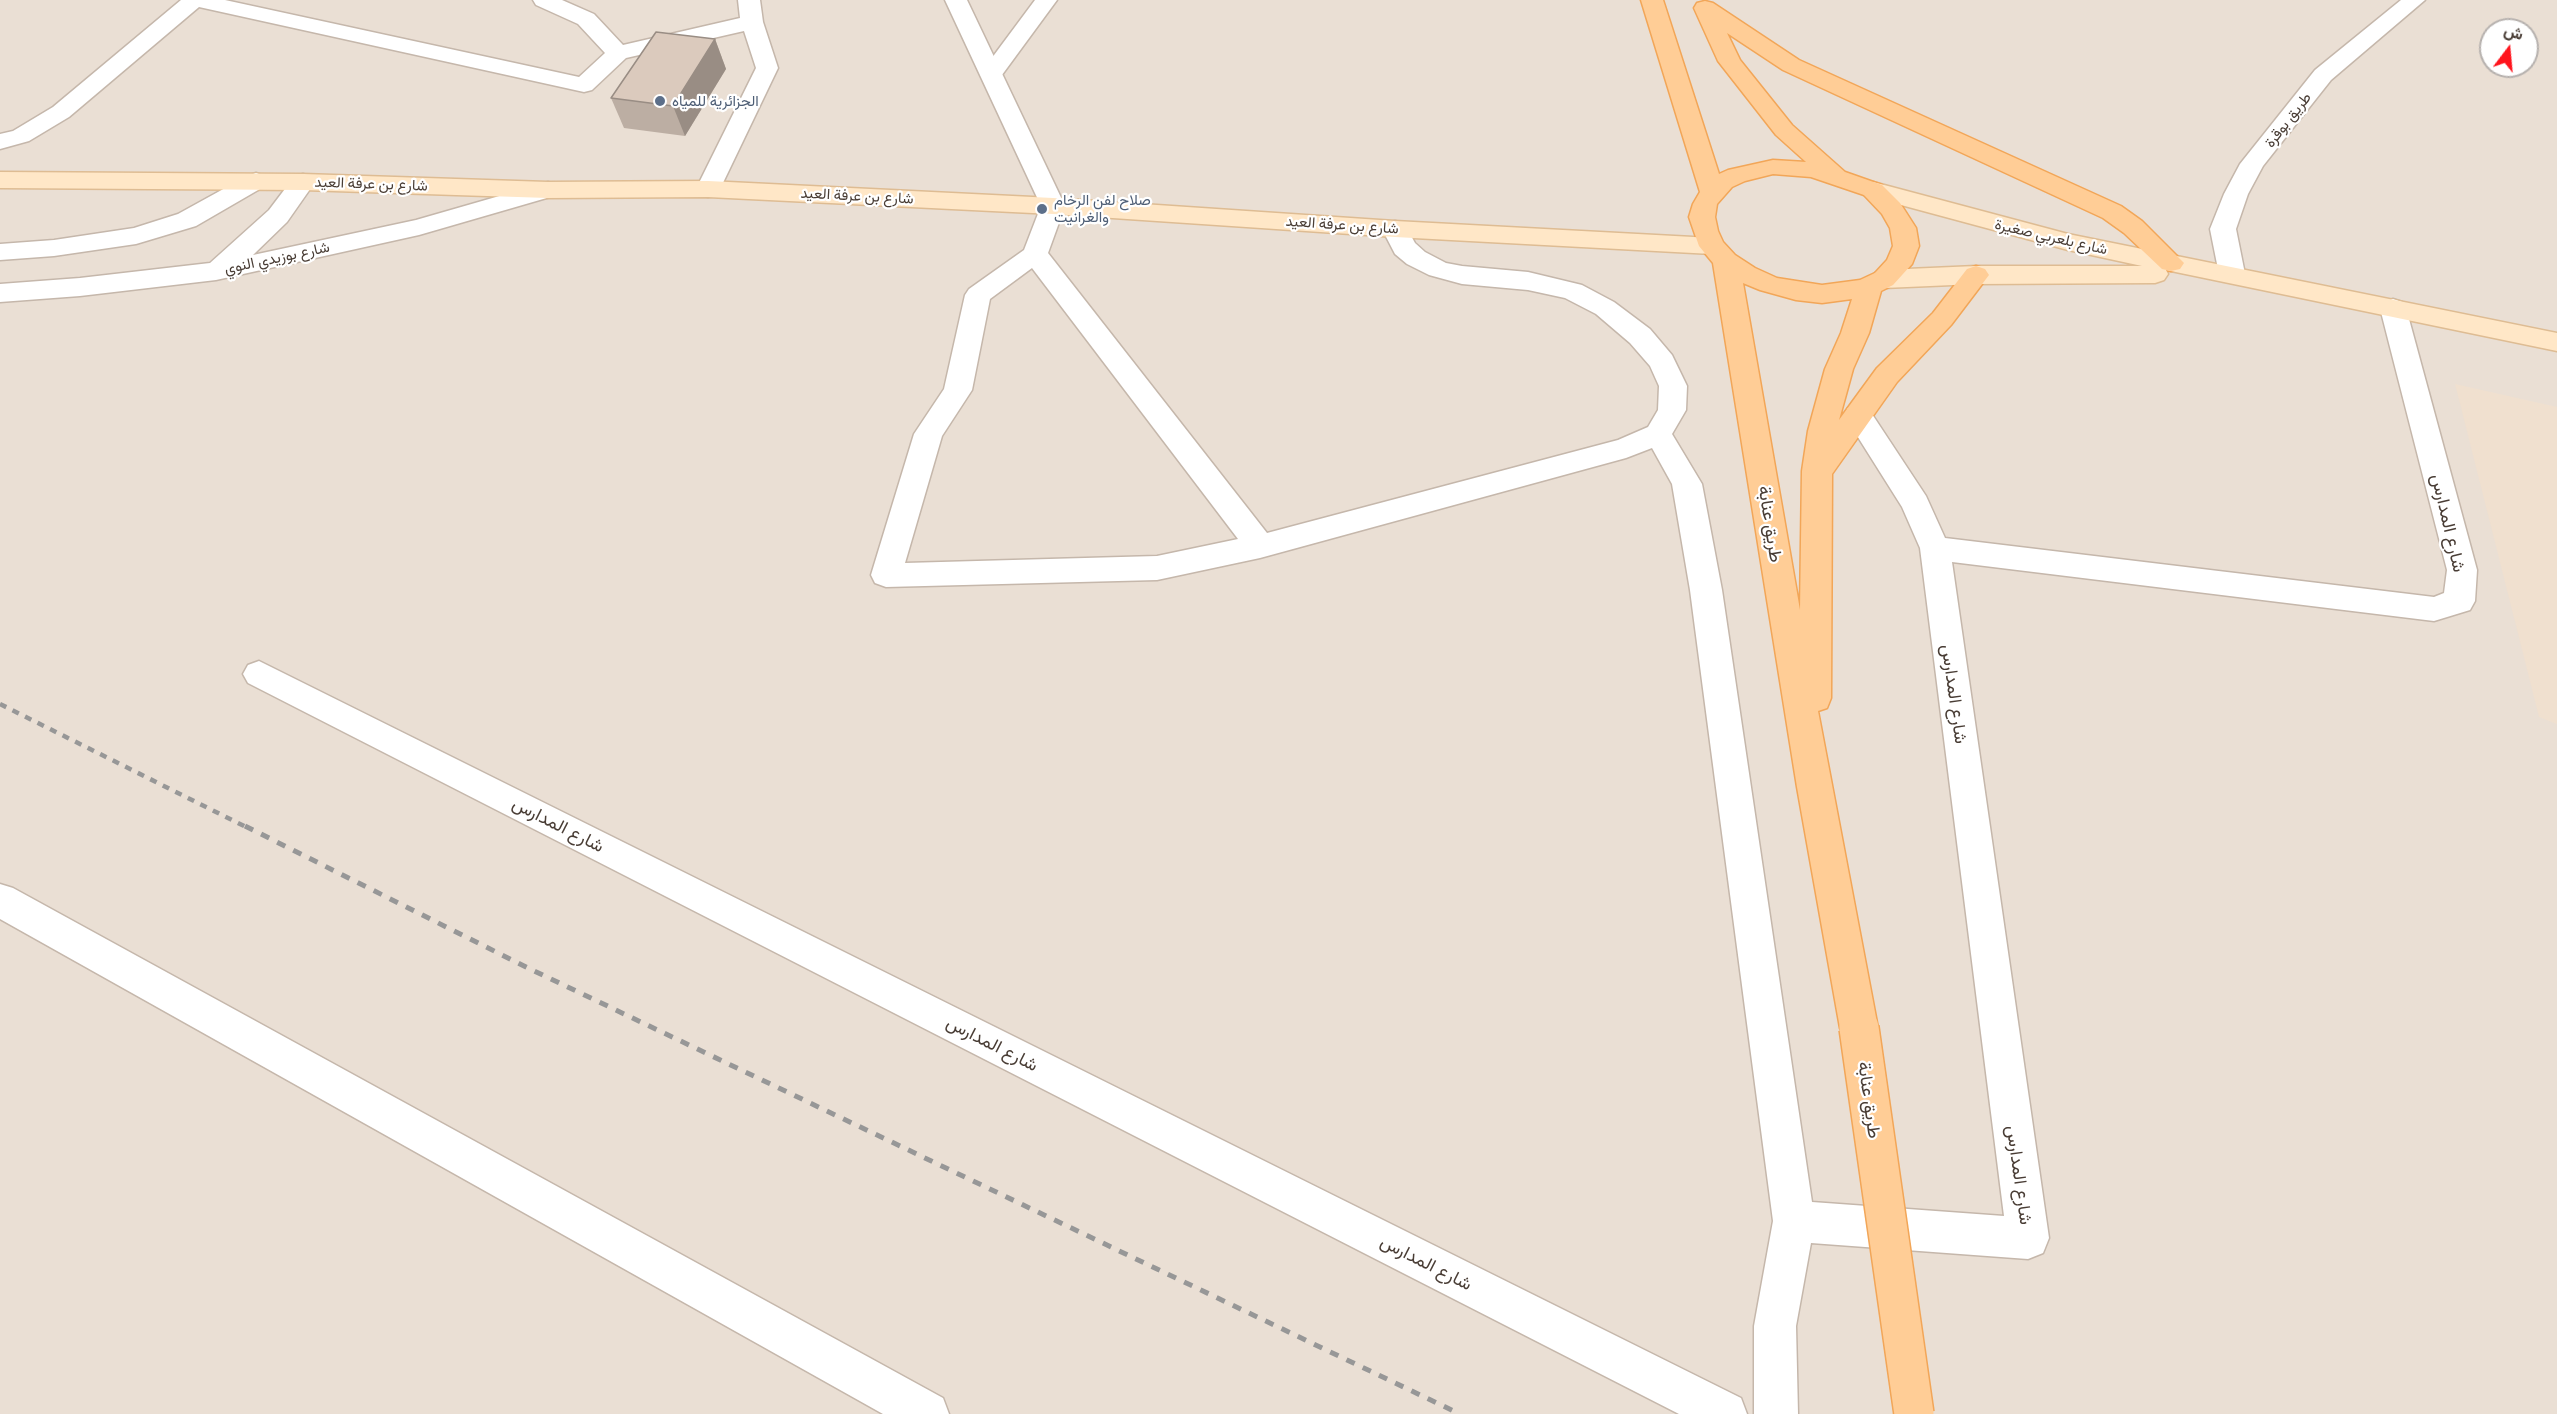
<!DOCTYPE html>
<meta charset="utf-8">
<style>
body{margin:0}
#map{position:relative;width:2557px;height:1414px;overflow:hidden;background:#f5eee6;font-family:"Public Sans",Vazirmatn,sans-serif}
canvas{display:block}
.north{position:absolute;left:2479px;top:18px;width:60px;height:60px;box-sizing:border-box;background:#fff;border:2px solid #b6b1ae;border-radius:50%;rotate:16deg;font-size:16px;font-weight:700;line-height:24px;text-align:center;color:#493d35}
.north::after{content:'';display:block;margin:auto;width:21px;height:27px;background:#ff141d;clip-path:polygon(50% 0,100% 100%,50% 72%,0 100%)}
</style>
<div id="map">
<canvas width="2557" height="1414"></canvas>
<div class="north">ش</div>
</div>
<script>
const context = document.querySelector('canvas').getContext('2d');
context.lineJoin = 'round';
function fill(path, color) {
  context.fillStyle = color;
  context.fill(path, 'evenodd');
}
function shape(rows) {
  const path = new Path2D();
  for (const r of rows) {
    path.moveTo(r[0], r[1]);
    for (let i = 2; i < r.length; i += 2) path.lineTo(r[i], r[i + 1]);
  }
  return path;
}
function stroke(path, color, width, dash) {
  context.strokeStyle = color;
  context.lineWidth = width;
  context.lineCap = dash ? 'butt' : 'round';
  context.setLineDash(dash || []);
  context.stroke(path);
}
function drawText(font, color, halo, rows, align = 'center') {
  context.font = font + ' "Public Sans",Vazirmatn,sans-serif';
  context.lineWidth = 4.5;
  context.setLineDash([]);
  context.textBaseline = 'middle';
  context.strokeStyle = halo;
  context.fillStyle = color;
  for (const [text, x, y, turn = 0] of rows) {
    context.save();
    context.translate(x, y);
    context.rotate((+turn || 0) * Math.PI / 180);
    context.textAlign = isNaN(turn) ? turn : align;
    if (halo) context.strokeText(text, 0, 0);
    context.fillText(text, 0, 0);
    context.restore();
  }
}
const residential = shape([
 [0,0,2557,0,2557,1414,0,1414],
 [2491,30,2527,30,2527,66,2491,66]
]);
const education = shape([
 [2455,384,2557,407,2557,724,2539,717]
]);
const minor = shape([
 [181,0,225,0,579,77,605,53,578,24,536,5,533,0,562,0,594,14,623,45,740,18,738,0,760,0,763,22,778,68,720,189,717,194,708,197,699,194,696,189,756,68,744,31,626,58,592,90,584,92,199,7,69,117,29,141,0,149,0,134,13,131,53,107,181,0],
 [1035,0,1057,0,999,79,991,81,983,79,980,74,1035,0],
 [2401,0,2425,0,2331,80,2263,166,2248,194,2236,229,2245,274,2241,280,2232,283,2223,280,2219,274,2210,229,2224,194,2240,164,2315,70,2401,0],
 [1053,198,1062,200,1065,206,1048,253,1267,533,1618,440,1648,427,1658,410,1659,386,1650,366,1630,343,1596,314,1565,298,1528,290,1462,284,1429,275,1407,264,1395,254,1382,229,1386,223,1395,221,1404,223,1415,243,1425,252,1446,263,1462,266,1528,272,1582,285,1614,302,1650,329,1672,355,1687,386,1686,410,1672,434,1702,484,1722,590,1812,1202,2004,1216,1920,548,1902,507,1844,415,1848,408,1858,405,1868,408,1926,496,1945,538,2434,597,2444,593,2447,570,2380,308,2384,302,2393,299,2402,302,2406,308,2477,570,2475,601,2470,610,2434,621,1952,562,2049,1238,2043,1253,2028,1259,1811,1243,1796,1326,1798,1414,1754,1414,1754,1326,1773,1221,1690,590,1672,484,1652,448,1626,458,1260,558,1157,580,886,587,875,583,871,575,914,434,944,389,965,295,969,289,1024,250,1041,206,1044,200,1053,198],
 [1032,268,1238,539,1157,556,905,563,942,436,972,390,990,299,1032,268],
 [259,661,1741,1398,1747,1414,1679,1414,248,683,243,674,248,665,259,661],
 [0,884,13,888,943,1398,949,1414,883,1414,0,919,0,884]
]);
const tertiary = shape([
 [945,0,967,0,1065,206,1062,212,1053,214,1044,212,1041,206,945,0],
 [256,173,265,176,268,181,265,186,196,226,136,244,54,256,0,260,0,244,54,240,134,228,178,214,247,176,256,173],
 [303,174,312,177,315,182,287,222,253,255,416,220,548,182,557,185,560,190,557,195,419,235,216,280,80,296,0,302,0,284,80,278,210,263,269,210,294,177,303,174]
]);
const secondary = shape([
 [0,172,303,174,548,182,708,181,1053,198,1395,221,1712,238,1721,240,1725,246,1721,252,1712,254,1395,237,1053,214,708,197,548,198,303,190,0,188,0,172],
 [1873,182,2068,234,2557,333,2557,351,2166,270,2168,274,2164,280,2155,283,1976,284,1884,288,1875,285,1871,279,1875,273,1884,270,1976,266,2142,266,2068,250,1864,195,1861,190,1864,185,1873,182]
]);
const primary = shape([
 [1641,0,1663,0,1719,174,1728,170,1773,160,1806,162,1776,135,1718,61,1694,8,1697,3,1705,1,1713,3,1799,60,2121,206,2142,221,2184,263,2180,269,2171,271,2162,269,2124,233,2103,218,1783,70,1727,33,1740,60,1792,125,1845,172,1882,185,1900,203,1916,228,1919,246,1912,264,1893,285,1881,291,1869,333,1853,369,1839,420,1877,368,1933,313,1967,269,1976,266,1985,269,1989,275,1951,325,1897,382,1832,474,1831,698,1827,708,1818,711,1878,1028,1872,1041,1859,1046,1846,1041,1840,1028,1797,787,1713,263,1699,246,1689,217,1693,204,1700,192,1641,0],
 [1773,174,1811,177,1864,195,1882,214,1890,228,1893,246,1887,260,1875,273,1860,280,1822,285,1777,278,1755,268,1735,255,1723,242,1718,231,1715,217,1717,204,1732,187,1745,181,1773,174],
 [1743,283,1760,290,1796,300,1822,303,1852,299,1841,333,1825,369,1808,431,1802,471,1800,610,1743,283]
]);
const railFar1 = shape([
 [0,704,248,828]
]);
const rail = shape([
 [245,826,526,967,1460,1414]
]);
const primaryBridge = shape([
 [1859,1028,1914,1414]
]);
const wall = shape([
 [715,39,726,69,685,136,624,128,611,98]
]);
const shadedWall = shape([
 [715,39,726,69,685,136,673,106]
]);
const building = shape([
 [656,32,715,39,673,106,611,98,656,32]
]);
const markers = [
 [660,101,6,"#5c6f8a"],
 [1042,209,6,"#5c6f8a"]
];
const farServicenames = [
 ["الجزائرية للمياه",672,101],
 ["صلاح لفن الرخام",1054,200],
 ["والغرانيت",1054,217]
];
const farStreetnames = [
 ["طريق بوقرة",2288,120,-52],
 ["شارع بن عرفة العيد",371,184,2],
 ["شارع بن عرفة العيد",857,196,3],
 ["شارع بن عرفة العيد",1342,225,4],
 ["شارع بلعربي صغيرة",2051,237,13],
 ["شارع بوزيدي النوي",277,258,-12]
];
const streetNames = [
 ["شارع المدارس",2448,523,77],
 ["طريق عنابة",1770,524,81],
 ["شارع المدارس",1954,694,82],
 ["شارع المدارس",558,825,27],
 ["شارع المدارس",992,1044,27],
 ["طريق عنابة",1869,1100,82],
 ["شارع المدارس",2019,1175,82],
 ["شارع المدارس",1426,1263,27]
];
fill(residential, '#eadfd4');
fill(education, '#f0e0cf');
stroke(minor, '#c5b7ab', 3);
stroke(tertiary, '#c5b7ab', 3);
stroke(secondary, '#debc93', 3);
stroke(primary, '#f2a658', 3);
fill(minor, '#fff');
fill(tertiary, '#fff');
fill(secondary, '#ffe7c7');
fill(primary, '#ffcd96');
stroke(railFar1, '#979797', 4.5, [7, 7]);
stroke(rail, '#979797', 5, [9, 9]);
stroke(primaryBridge, '#f2a658', 42, []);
stroke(primaryBridge, '#ffcd96', 39);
fill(wall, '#bcaea3');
fill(shadedWall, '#998d84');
fill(building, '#dbcabd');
stroke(building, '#998d84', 1.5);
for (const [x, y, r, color] of markers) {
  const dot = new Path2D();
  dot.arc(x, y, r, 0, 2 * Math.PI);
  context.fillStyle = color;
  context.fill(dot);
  stroke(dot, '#fff', 2);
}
drawText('15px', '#4e5e75', '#fff', farServicenames, 'left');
drawText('15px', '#493d35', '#fff', farStreetnames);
drawText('18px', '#493d35', '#fff', streetNames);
</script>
